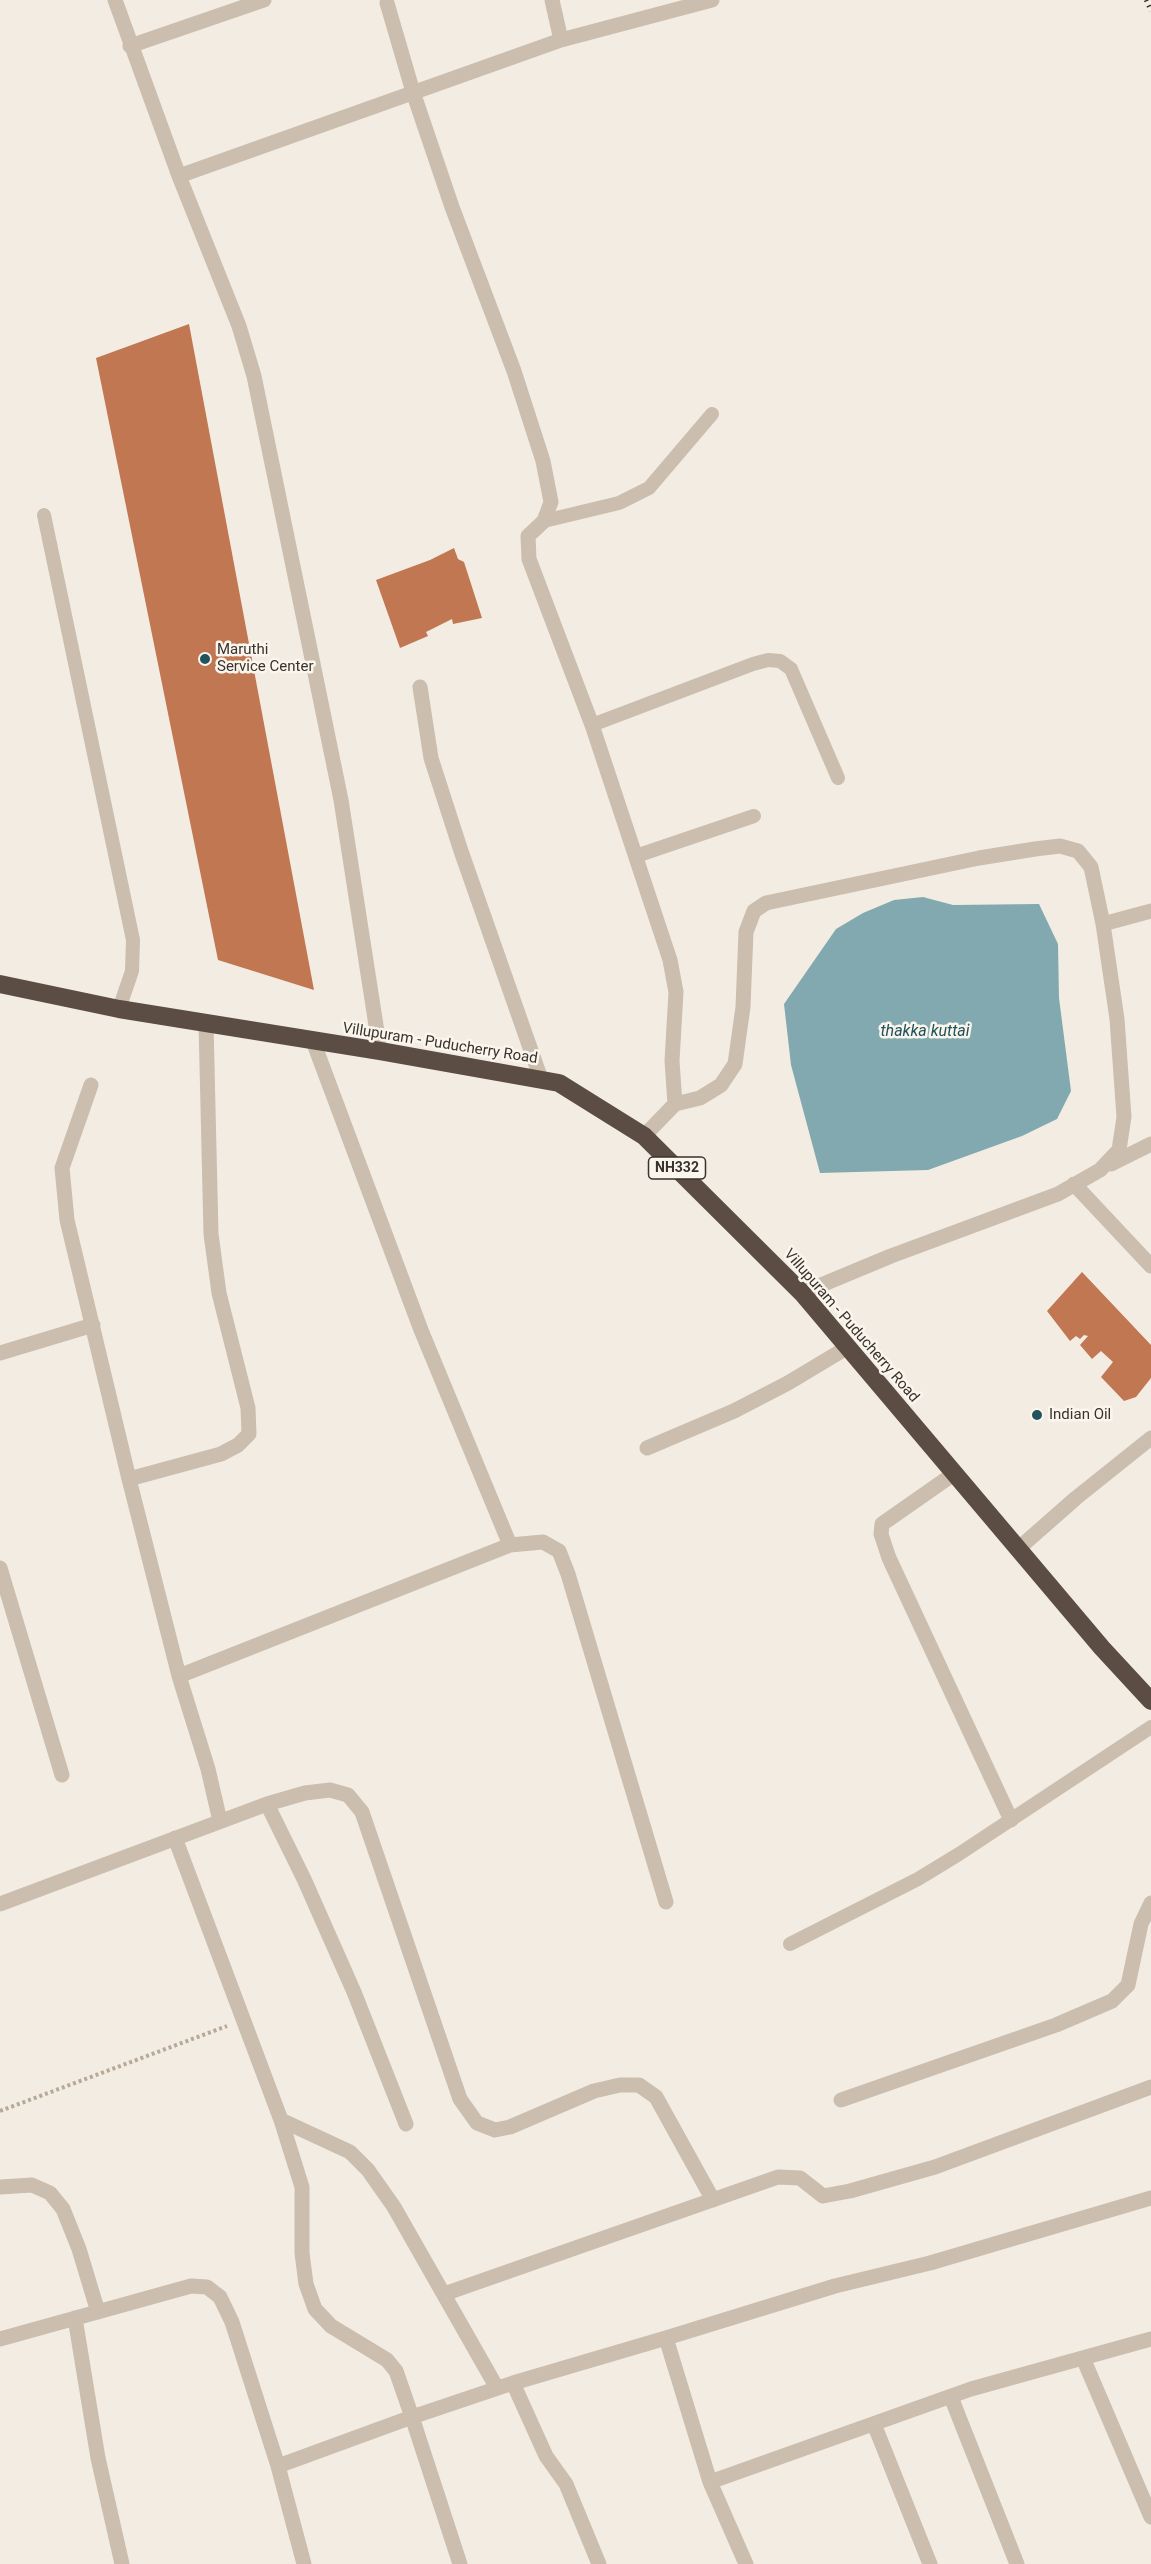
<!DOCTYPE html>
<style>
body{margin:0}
canvas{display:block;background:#f3ece2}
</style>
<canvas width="1151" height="2564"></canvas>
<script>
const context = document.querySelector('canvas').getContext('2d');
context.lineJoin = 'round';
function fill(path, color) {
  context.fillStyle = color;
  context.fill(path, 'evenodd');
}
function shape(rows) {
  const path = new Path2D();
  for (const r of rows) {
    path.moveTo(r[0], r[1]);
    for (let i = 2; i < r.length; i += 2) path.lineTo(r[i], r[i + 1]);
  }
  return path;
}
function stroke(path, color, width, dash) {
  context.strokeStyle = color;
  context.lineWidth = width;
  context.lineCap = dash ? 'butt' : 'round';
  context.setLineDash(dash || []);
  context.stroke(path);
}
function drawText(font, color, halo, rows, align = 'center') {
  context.font = font + ' Roboto,sans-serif';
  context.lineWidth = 5;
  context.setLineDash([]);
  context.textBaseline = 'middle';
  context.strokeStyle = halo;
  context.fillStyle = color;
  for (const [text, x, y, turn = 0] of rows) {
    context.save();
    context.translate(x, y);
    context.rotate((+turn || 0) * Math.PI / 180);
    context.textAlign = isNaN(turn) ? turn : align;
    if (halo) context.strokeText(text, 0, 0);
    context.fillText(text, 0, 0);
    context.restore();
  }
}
const water = shape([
 [923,897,953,905,1039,904,1058,944,1059,998,1071,1091,1057,1119,1022,1136,928,1170,820,1173,791,1065,784,1004,836,929,863,913,894,900]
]);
const building = shape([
 [189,324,314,990,218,960,96,358],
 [454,548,458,559,464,562,482,618,453,624,452,619,426,632,428,636,400,648,376,580,430,560],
 [1082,1272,1151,1345,1151,1378,1136,1397,1124,1401,1101,1377,1113,1362,1101,1351,1092,1359,1080,1345,1088,1336,1084,1335,1080,1339,1076,1336,1070,1341,1047,1311]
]);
const path = shape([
 [0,2111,227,2026]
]);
const lane = shape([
 [44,515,133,940,132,971,119,1009],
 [544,521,619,503,649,488,712,414],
 [592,725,753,664,768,660,780,661,791,669,838,778],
 [636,856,754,816],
 [790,1944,918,1879,959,1854,1151,1727]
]);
const street = shape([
 [115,0,179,176,239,326,254,376,341,800,380,1051],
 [552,0,561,40],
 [387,3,413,92,452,207,514,371,543,461,551,502,544,521,528,536,529,559,592,725,670,960,676,992,672,1061,675,1104],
 [130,46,264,0],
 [179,176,561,40,712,0],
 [420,687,431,758,461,851,541,1079],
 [1103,924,1151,911],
 [91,1085,62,1168,67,1220,129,1479,179,1676,208,1769,220,1821],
 [644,1136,675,1104,700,1098,721,1085,735,1064,743,1007,746,932,754,911,766,903,979,858,1035,849,1060,846,1078,851,1091,867,1103,924,1117,1019,1124,1117,1119,1150,1100,1170,1058,1194,891,1256,802,1293],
 [1111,1164,1151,1144],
 [1074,1184,1151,1266],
 [0,1353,93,1325],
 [647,1448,734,1411,788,1383,848,1347],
 [955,1473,882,1524,881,1534,889,1558,1011,1820],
 [129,1479,221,1454,238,1445,249,1434,248,1408,219,1293,211,1234,206,1023],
 [510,1545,543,1542,559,1551,568,1574,666,1902],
 [1018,1549,1076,1498,1151,1438],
 [0,1568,62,1775],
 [179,1676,510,1545,421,1330,313,1041],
 [267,1804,304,1879,354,1992,406,2124],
 [175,1838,281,2120,302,2187,302,2253,306,2284,315,2309,331,2326,387,2360,396,2371,412,2417,513,2383,666,2338],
 [0,1904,267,1804,305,1793,330,1790,348,1795,362,1812,460,2099,477,2123,495,2130,510,2127,594,2091,620,2085,639,2085,656,2097,713,2200],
 [841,2100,1056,2025,1112,2001,1128,1985,1141,1924,1151,1903],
 [281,2120,350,2152,368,2170,394,2207,497,2388],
 [0,2187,32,2185,50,2193,63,2209,79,2249,98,2312],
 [444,2294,778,2177,800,2178,823,2196,850,2191,935,2167,1151,2087],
 [75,2318,98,2458,122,2564],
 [0,2339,191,2286,207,2287,220,2297,232,2322,278,2466,304,2564],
 [1083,2358,1151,2517],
 [513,2383,546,2456,566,2484,599,2564],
 [951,2397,1017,2564],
 [874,2424,930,2564],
 [278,2466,412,2417,460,2564],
 [710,2482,971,2389,1151,2339],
 [746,2564,710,2482,666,2338,835,2286,930,2263,1151,2198]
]);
const highway = shape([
 [0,984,119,1009,380,1051,559,1083,644,1136,802,1293,1102,1648,1151,1701]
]);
const rail = shape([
 [1146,0,1151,11]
]);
const markers = [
 [205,659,6,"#22525b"],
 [1037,1415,6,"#22525b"]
];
const shields = [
 [677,1168,57]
];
const shieldNames = [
 ["NH332",677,1168]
];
const poiNames = [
 ["Maruthi",217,650],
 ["Service Center",217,667],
 ["Indian Oil",1049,1415]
];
const streetNames = [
 ["Villupuram - Puducherry Road",440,1044,9],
 ["Villupuram - Puducherry Road",851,1326,49]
];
const waterNames = [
 ["thakka kuttai",925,1032]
];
fill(water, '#82a9af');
fill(building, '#c17751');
stroke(path, '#b7a898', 4, [3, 3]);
stroke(lane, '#cbbeae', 14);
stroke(street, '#cbbeae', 15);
stroke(highway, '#5b4d43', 18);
stroke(rail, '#3a322c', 4.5, [1.5, 4.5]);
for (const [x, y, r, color] of markers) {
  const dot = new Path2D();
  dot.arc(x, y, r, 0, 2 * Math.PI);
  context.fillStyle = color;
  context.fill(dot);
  stroke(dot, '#faf6ee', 2);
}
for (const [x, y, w] of shields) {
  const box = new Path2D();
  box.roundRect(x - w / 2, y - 11, w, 22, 4.5);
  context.fillStyle = '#faf6ee';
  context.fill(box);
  stroke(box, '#3a322c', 1.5);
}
drawText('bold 14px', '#3a322c', null, shieldNames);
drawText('15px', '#3a322c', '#faf6ee', poiNames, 'left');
drawText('15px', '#3a322c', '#faf6ee', streetNames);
drawText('italic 16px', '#22525b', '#faf6ee', waterNames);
</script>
